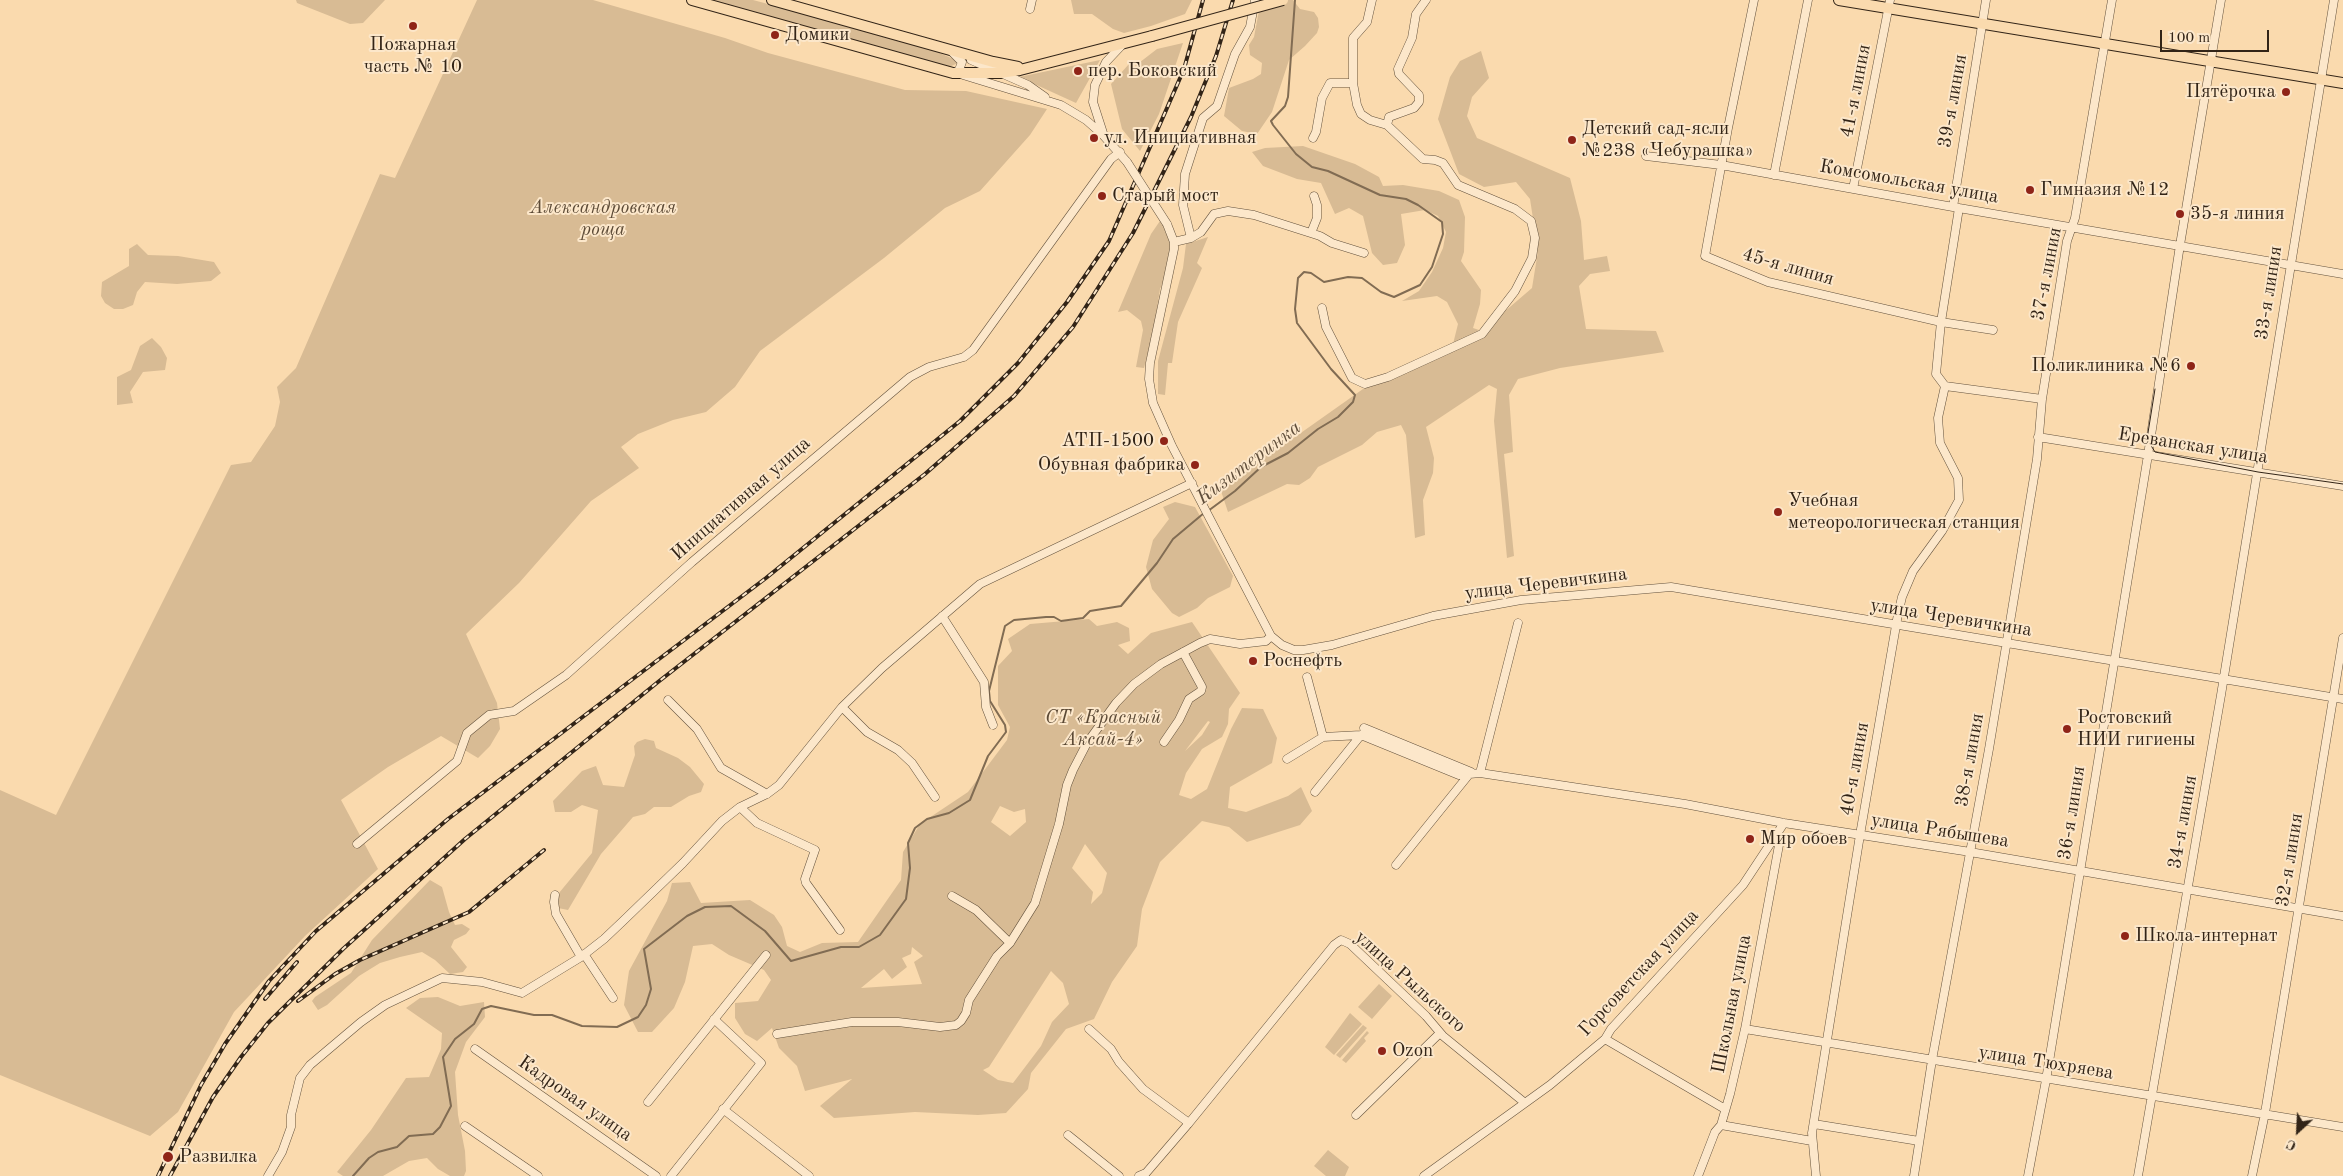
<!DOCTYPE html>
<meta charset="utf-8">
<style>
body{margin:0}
#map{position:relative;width:2343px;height:1176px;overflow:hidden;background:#fadaae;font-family:"Old Standard TT",serif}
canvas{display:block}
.north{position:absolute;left:2273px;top:1106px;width:50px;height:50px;-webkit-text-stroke:4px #fce7ca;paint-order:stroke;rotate:205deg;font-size:14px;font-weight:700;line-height:20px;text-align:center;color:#322417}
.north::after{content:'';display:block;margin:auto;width:18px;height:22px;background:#322417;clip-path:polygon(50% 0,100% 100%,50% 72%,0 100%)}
.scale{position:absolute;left:2160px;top:30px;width:109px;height:22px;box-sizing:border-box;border:2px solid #322417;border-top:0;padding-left:6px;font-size:15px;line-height:18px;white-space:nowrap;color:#322417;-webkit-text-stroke:4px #fce7ca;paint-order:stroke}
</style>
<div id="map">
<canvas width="2343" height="1176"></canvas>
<div class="north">С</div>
<div class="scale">100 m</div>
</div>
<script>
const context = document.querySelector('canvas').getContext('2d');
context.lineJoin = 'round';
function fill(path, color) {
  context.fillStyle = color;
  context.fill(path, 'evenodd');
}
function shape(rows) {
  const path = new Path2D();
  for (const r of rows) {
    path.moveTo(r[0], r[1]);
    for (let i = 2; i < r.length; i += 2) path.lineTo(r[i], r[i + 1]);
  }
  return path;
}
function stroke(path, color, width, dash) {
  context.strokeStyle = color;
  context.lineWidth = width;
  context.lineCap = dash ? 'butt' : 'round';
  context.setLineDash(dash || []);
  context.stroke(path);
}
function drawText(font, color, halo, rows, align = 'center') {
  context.font = font + ' "Old Standard TT",serif';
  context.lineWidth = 4;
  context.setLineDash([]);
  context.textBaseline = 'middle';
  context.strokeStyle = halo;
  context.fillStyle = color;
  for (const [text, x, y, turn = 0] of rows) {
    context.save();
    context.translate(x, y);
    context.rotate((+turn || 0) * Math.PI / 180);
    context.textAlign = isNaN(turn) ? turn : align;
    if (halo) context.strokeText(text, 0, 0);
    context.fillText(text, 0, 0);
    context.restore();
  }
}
const green = shape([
 [296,0,385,0,363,23,350,24,297,3],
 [477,0,593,0,725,38,768,53,905,90,966,91,1047,109,1030,135,980,191,945,208,884,258,760,351,735,387,706,412,673,420,638,434,621,447,639,468,591,501,519,583,466,634,497,703,500,729,490,746,478,758,441,736,388,767,341,800,378,869,305,936,234,1012,178,1112,150,1136,0,1075,0,790,56,815,231,465,251,462,275,426,280,402,277,387,296,368,380,174,395,178],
 [701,0,753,0,918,44,956,60,958,63,949,67],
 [1071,0,1192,0,1185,14,1151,26,1124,33,1113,29,1092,14,1074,14],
 [1261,0,1293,0,1300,9,1314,12,1318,18,1319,27,1317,33,1305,46,1289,60,1272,112,1257,134,1242,131,1224,116,1229,88,1253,79,1261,74,1262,63,1250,55,1249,45,1254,37],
 [1183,43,1159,114,1140,151,1122,129,1111,84,1129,64,1135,66,1157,49],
 [1481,51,1489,78,1472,97,1467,116,1477,138,1570,178,1581,221,1584,260,1607,256,1610,271,1590,274,1579,286,1586,329,1656,331,1664,352,1560,368,1518,379,1509,395,1513,452,1504,454,1514,556,1507,558,1494,421,1497,389,1489,385,1426,427,1434,458,1433,473,1423,500,1425,535,1415,538,1406,435,1401,425,1377,432,1362,445,1318,467,1310,478,1299,485,1287,484,1228,512,1218,482,1288,442,1363,389,1451,352,1458,324,1447,302,1437,296,1402,301,1419,291,1432,272,1443,248,1446,232,1438,216,1425,210,1401,214,1405,245,1397,263,1383,265,1372,253,1363,216,1349,208,1335,214,1321,183,1297,179,1263,166,1252,152,1265,148,1303,146,1355,164,1379,177,1383,186,1403,185,1439,191,1459,200,1465,217,1464,252,1461,261,1481,290,1480,304,1473,328,1482,331,1532,288,1538,251,1530,199,1516,182,1484,187,1459,174,1438,119,1450,77,1460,61],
 [1100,60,1076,103,1019,77],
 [1162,218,1169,238,1171,251,1168,270,1160,289,1154,328,1144,368,1136,367,1143,330,1141,321,1127,310,1118,312,1151,234],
 [1208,237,1197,263,1202,268,1178,322,1172,363,1168,363,1165,395,1158,394,1158,361,1183,268,1186,244],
 [137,244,148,255,178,256,214,262,221,273,211,281,177,284,145,282,137,292,133,305,123,309,114,309,105,303,101,296,102,282,129,266,129,249],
 [152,338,161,347,167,358,165,370,143,372,130,392,133,403,117,405,117,377,131,370,140,346],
 [1175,502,1195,507,1233,576,1230,587,1208,598,1197,608,1179,617,1172,613,1152,589,1146,567,1153,540,1169,519,1163,507],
 [1089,619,1097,626,1117,622,1129,628,1130,641,1118,645,1128,654,1151,633,1192,622,1240,693,1229,709,1228,724,1222,737,1202,749,1186,773,1179,795,1191,799,1207,789,1231,729,1242,708,1263,709,1277,738,1272,763,1230,787,1228,808,1246,812,1288,796,1301,787,1312,811,1300,825,1247,842,1229,827,1202,821,1160,862,1142,909,1137,946,1112,982,1094,1019,1066,1029,1031,1073,1028,1089,1006,1113,978,1115,915,1112,834,1118,820,1106,852,1079,805,1091,797,1066,779,1048,772,1028,757,1041,745,1034,735,1018,735,1003,758,1001,771,980,764,970,729,955,712,944,693,946,685,982,674,1008,652,1032,638,1032,624,1005,629,971,667,901,672,883,690,882,701,903,750,900,774,915,782,927,787,946,800,952,822,943,858,942,901,880,903,852,920,824,968,792,1007,740,1010,727,998,705,998,666,1012,651,1008,639,1030,624],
 [1208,721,1210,722,1202,735,1185,751],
 [1000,806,1014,812,1025,809,1026,822,1010,836,991,822],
 [1085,844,1107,873,1102,893,1091,904,1093,892,1072,868],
 [912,947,923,956,914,962,922,984,861,988,884,969,892,979,907,967,902,958,911,954],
 [1051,971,1063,983,1069,1004,1052,1022,1041,1046,1013,1083,998,1080,983,1070,989,1067],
 [645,739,654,741,656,748,678,758,690,767,704,784,701,792,689,796,671,807,654,807,645,814,633,817,601,854,568,910,558,908,559,893,592,853,598,810,582,805,571,812,555,812,553,801,582,771,596,766,603,785,624,787,635,755,634,746,637,742],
 [430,880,442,887,449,912,455,925,462,924,470,929,466,934,454,940,451,947,467,967,463,972,450,974,435,960,422,952,400,957,380,963,359,976,327,1005,318,1010,312,1001,315,997,351,973,372,940],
 [1379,984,1392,996,1372,1019,1358,1007],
 [438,997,460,1006,484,1002,485,1017,466,1042,455,1072,458,1115,465,1151,466,1171,464,1176,450,1176,438,1169,427,1158,409,1161,383,1176,343,1176,337,1172,371,1130,406,1078,429,1077,441,1049,442,1033,406,1008,420,998],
 [1350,1013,1362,1024,1334,1055,1325,1047],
 [1363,1025,1367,1028,1340,1058,1336,1055],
 [1367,1031,1369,1033,1364,1038,1366,1041,1346,1063,1342,1060],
 [1328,1150,1349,1167,1345,1176,1326,1176,1314,1166]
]);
const stream = shape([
 [1208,511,1235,491,1261,467,1288,453,1318,429,1338,417,1353,402,1355,395,1331,369,1297,323,1295,309,1298,278,1304,272,1311,273,1324,282,1348,277,1362,278,1381,292,1394,297,1420,285,1432,267,1443,234,1442,222,1418,205,1406,199,1380,195,1328,171,1312,167,1296,154,1273,125,1271,121,1285,106,1288,97,1295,0],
 [353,1176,369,1158,378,1152,397,1147,409,1136,433,1134,440,1127,451,1106,443,1057,455,1039,474,1024,482,1009,491,1006,534,1015,552,1015,582,1026,617,1027,638,1017,646,1005,651,989,644,949,687,916,705,907,731,906,765,931,791,961,841,947,859,947,880,935,906,899,910,868,908,843,915,828,927,819,949,813,970,800,988,756,1006,732,1005,725,990,701,989,691,1005,626,1014,620,1046,617,1054,617,1061,621,1083,618,1090,611,1121,606,1157,563,1173,539,1204,513]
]);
const minor = shape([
 [1754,0,1728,128,1705,256,1768,282,1941,322,1993,330],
 [1030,9,1032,0],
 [952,52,962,62,959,70,953,73],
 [971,60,1028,85,1045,97],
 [963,75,1061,105,1086,120,1103,135,1127,162],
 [1387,125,1389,117,1414,108,1419,102,1419,95,1399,74,1398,69,1412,38,1416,14,1426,0],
 [1103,133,1093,102,1095,85,1106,62,1122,45],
 [1313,138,1316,132,1322,98,1330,83,1353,83],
 [1646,156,1721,165,1953,207,2343,274],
 [1774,175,1808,0],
 [1853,189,1890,0],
 [1953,207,1986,0],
 [1959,208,1941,322,1936,374,1945,386,2042,399],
 [1167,224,1174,242,1174,249,1150,363,1149,379,1153,403,1172,446,1271,636,1282,645,1294,650,1303,650,1332,645,1433,616,1521,600,1671,587,2343,699],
 [1311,233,1317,218,1317,205,1314,196],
 [1191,238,1183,205,1185,174,1203,118,1217,106,1235,54,1250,27,1255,0],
 [1174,242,1191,238,1201,232,1214,214,1228,211,1254,215,1320,236,1332,243,1364,253],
 [1322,308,1326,327,1352,378,1365,384,1388,377,1482,334,1515,291,1532,258,1535,238,1531,221,1515,209,1458,185,1443,163,1435,160,1423,159,1387,125,1370,120,1361,114,1357,105,1353,83,1353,38,1367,22,1372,0],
 [2038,437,2343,486],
 [942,616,984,682,986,707,993,725],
 [1307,677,1323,737,1361,735,1459,775,1480,773,1685,804,1784,823,1964,851,2343,916],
 [668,700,697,729,721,768,767,794],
 [842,707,867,732,898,750,912,763,935,797],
 [1364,728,1471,772,1396,865],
 [1164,742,1179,720,1189,699,1201,691,1202,687,1183,652],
 [1287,759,1323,737],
 [1480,773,1518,623],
 [1315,792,1361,735],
 [740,807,757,823,815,850,805,879,806,883,840,930],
 [357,844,457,761,467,733,489,715,514,711,566,675,692,562,910,377,929,367,964,357,973,350,1111,159,1120,152],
 [555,895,554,902,556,914,581,957],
 [952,896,976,910,1010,943],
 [584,954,613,998],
 [1089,1029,1111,1049,1119,1062,1143,1089,1189,1123],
 [1745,1029,2343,1127],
 [777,1034,852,1022,898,1022,940,1027,956,1025,961,1021,966,1013,969,1000,997,956,1010,943,1035,903,1059,824,1067,785,1073,770,1087,743,1116,703,1134,684,1161,664,1200,643,1210,639,1240,644,1266,641,1271,636],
 [1605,1039,1725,1109],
 [475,1049,656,1176],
 [648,1102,766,955],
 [723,1109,809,1176],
 [1356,1115,1440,1033],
 [1814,1124,1919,1141],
 [1721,1125,1812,1141],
 [465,1126,538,1176],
 [1068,1135,1119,1176],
 [268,1176,282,1152,291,1127,291,1115,300,1078,310,1065,361,1022,385,1005,442,978,482,982,522,993,581,957,604,939,623,921,683,863,722,821,740,807,767,794,779,785,842,707,882,668,980,584,1192,483],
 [671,1176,761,1063,714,1019],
 [1139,1176,1146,1173,1189,1123,1334,945,1341,940,1350,944,1426,1016,1443,1036,1525,1103],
 [1424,1176,1550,1085,1605,1039,1611,1029,1743,885,1784,823],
 [1698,1176,1715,1132,1721,1125,1730,1094,1745,1029,1779,845,1777,833],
 [1816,1176,1812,1133,1860,835,1898,614,1902,597,1913,571,1942,531,1959,500,1958,478,1940,443,1938,418,1945,386],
 [1914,1176,1932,1060,1989,749,2037,459,2042,399,2067,241,2075,218,2112,0],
 [2028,1176,2046,1080,2148,455,2180,245,2221,0],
 [2138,1176,2221,695,2334,0],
 [2252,1176,2265,1113,2343,638]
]);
const major = shape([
 [692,0,953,73,1000,73,1020,70,1152,36],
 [772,0,993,62,1018,67],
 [1839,0,2343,83]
]);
const tram = shape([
 [2155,389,2147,439,2155,452,2258,472,2343,484]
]);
const rail = shape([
 [265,999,297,962],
 [298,1001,335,974,360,960,469,912,544,850],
 [158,1176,201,1085,225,1044,269,981,316,931,448,819,766,578,960,421,1018,363,1067,302,1109,241,1184,69,1203,0],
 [170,1176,213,1097,241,1057,268,1023,343,949,465,839,658,682,925,474,1014,396,1073,327,1133,233,1191,117,1216,56,1233,0]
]);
const minorBridge = shape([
 [1127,162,1167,224]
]);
const majorBridge = shape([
 [1152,36,1283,0]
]);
const markers = [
 [413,26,5,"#8f2418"],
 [775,35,5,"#8f2418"],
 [1078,71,5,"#8f2418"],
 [2286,92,5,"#8f2418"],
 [1094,138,5,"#8f2418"],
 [1572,140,5,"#8f2418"],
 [2030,190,5,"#8f2418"],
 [1102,196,5,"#8f2418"],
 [2180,214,5,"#8f2418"],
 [2191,366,5,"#8f2418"],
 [1164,441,5,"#8f2418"],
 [1195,465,5,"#8f2418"],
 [1778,512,5,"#8f2418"],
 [1253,661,5,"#8f2418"],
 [2067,729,5,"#8f2418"],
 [1750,839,5,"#8f2418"],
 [2125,936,5,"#8f2418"],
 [1382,1051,5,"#8f2418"],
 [168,1157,6,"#8f2418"]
];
const poiNames = [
 ["Домики",785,35],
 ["Пожарная",413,45,"center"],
 ["часть № 10",413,67,"center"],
 ["пер. Боковский",1088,71],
 ["Пятёрочка",2276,92,"right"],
 ["Детский сад-ясли",1582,129],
 ["№238 «Чебурашка»",1582,151],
 ["ул. Инициативная",1104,138],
 ["Гимназия №12",2040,190],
 ["Старый мост",1112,196],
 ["35-я линия",2190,214],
 ["Поликлиника №6",2181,366,"right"],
 ["АТП-1500",1154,441,"right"],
 ["Обувная фабрика",1185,465,"right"],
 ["Учебная",1788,501],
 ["метеорологическая станция",1788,523],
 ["Роснефть",1263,661],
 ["Ростовский",2077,718],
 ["НИИ гигиены",2077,740],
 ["Мир обоев",1760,839],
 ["Школа-интернат",2135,936],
 ["Ozon",1392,1051],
 ["Развилка",179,1157]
];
const streetNames = [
 ["41-я линия",1856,91,-79],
 ["39-я линия",1953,101,-80],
 ["Комсомольская улица",1909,182,10],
 ["45-я линия",1788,267,16],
 ["37-я линия",2047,274,-79],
 ["33-я линия",2269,293,-81],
 ["Ереванская улица",2193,446,9],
 ["Инициативная улица",741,499,-41],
 ["улица Черевичкина",1546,584,-7],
 ["улица Черевичкина",1951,618,9],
 ["38-я линия",1970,760,-80],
 ["40-я линия",1855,769,-80],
 ["36-я линия",2072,813,-81],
 ["34-я линия",2183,822,-80],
 ["улица Рябышева",1940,831,9],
 ["32-я линия",2290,860,-81],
 ["Горсоветская улица",1639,973,-47],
 ["улица Рыльского",1410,982,42],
 ["Школьная улица",1732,1004,-79],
 ["улица Тюхряева",2046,1063,9],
 ["Кадровая улица",575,1099,35]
];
const parkNames = [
 ["Александровская",603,208],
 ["роща",603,230],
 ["СТ «Красный",1103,718],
 ["Аксай-4»",1103,740]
];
const waterNames = [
 ["Кизитеринка",1249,463,-37]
];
fill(green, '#d8bb94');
stroke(stream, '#816c53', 2);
stroke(minor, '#64523d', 9);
stroke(major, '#322417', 12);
stroke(minor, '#fce7ca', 8);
stroke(major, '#fadaae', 10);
stroke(tram, '#322417', 1);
stroke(rail, '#322417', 4);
stroke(rail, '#fce7ca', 2, [5.5]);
stroke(minorBridge, '#64523d', 9, []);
stroke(majorBridge, '#322417', 12, []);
stroke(minorBridge, '#fce7ca', 8);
stroke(majorBridge, '#fadaae', 10);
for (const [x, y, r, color] of markers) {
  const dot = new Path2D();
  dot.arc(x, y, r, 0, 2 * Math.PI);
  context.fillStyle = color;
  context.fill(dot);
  stroke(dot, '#fce7ca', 2);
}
drawText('19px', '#322417', '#fce7ca', poiNames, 'left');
drawText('19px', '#322417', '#fce7ca', streetNames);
drawText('italic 19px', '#5c4a36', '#fce7ca', parkNames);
drawText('italic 20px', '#604e3a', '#fce7ca', waterNames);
</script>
